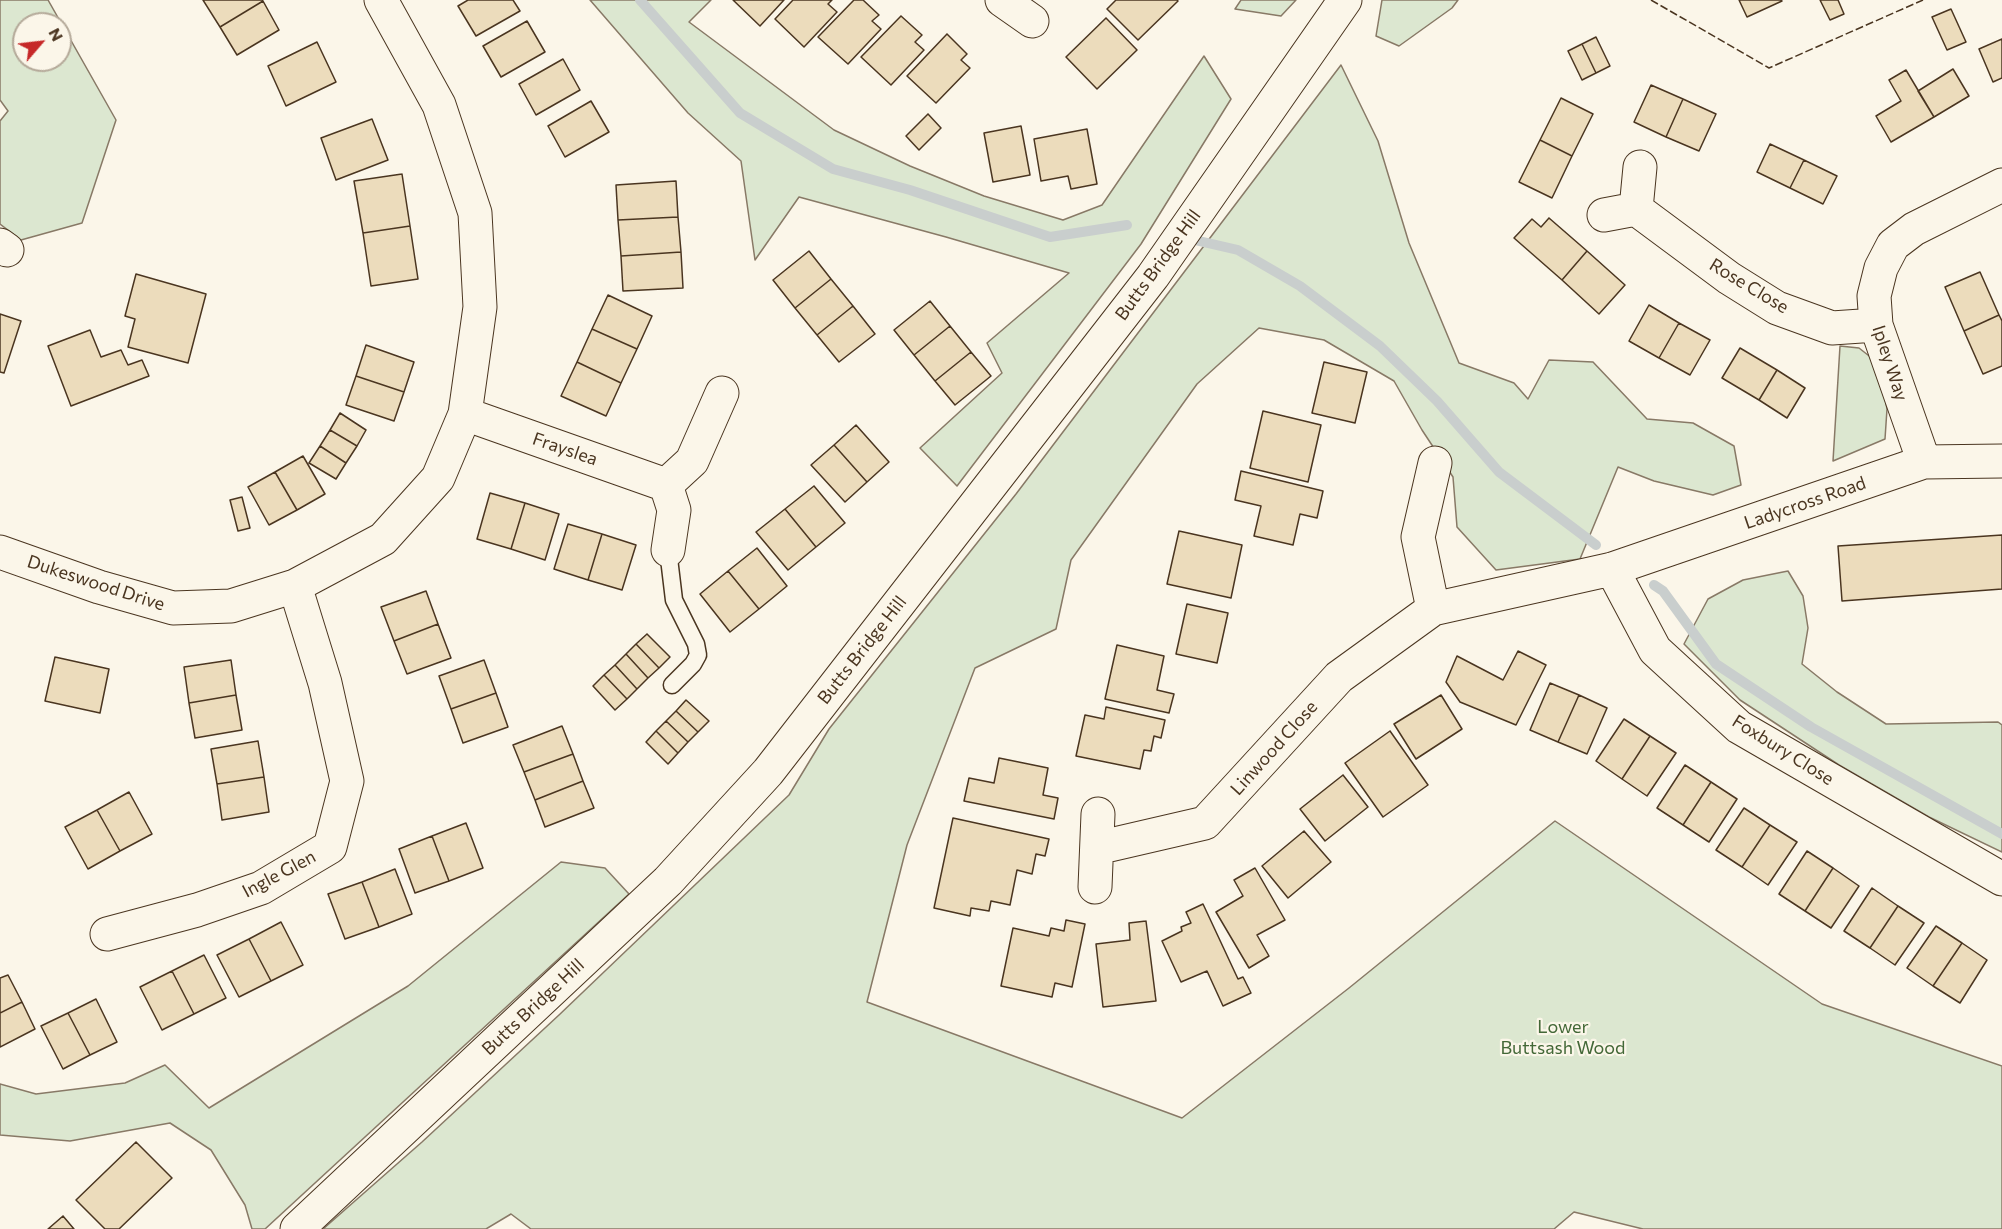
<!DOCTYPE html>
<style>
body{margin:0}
#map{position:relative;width:2002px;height:1229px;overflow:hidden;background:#fbf6e9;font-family:Commissioner,sans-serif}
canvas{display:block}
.north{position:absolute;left:12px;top:12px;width:60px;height:60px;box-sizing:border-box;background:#fbf6e9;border:2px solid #b4a999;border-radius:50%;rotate:62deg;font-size:16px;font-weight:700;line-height:24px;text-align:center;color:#4a3520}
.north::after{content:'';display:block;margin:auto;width:21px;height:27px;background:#c62828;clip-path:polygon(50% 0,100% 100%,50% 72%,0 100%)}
</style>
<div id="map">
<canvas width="2002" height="1229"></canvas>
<div class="north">N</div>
</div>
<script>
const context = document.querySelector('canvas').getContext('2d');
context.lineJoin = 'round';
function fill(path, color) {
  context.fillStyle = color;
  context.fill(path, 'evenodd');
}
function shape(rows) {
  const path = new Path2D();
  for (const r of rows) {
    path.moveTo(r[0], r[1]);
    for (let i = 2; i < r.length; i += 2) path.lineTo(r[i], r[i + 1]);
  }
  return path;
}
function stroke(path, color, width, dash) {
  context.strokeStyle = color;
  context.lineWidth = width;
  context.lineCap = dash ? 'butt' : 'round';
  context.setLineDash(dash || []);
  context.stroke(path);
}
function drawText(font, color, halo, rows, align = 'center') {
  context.font = font + ' Commissioner,sans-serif';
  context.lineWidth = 4.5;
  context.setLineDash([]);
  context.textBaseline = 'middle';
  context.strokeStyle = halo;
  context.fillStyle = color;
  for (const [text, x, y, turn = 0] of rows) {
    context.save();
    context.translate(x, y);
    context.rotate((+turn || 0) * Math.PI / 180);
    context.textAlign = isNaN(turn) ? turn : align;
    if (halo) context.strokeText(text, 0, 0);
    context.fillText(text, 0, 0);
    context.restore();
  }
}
const green = shape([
 [0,0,48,0,116,120,82,223,21,240,0,224,0,121,8,111,0,100,0,0],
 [24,24,60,24,60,60,24,60,24,24],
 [590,0,711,0,689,22,834,130,910,166,984,196,1063,220,1102,205,1204,56,1231,99,1141,244,957,486,920,448,1002,373,987,343,1069,273,946,237,799,197,755,260,741,161,688,113,590,0],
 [1241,0,1296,0,1281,16,1235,9,1241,0],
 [1382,0,1458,0,1452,8,1399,46,1376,36,1382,0],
 [1341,65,1378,141,1409,243,1459,363,1514,383,1528,399,1549,360,1593,362,1647,419,1693,423,1734,446,1741,485,1713,495,1654,481,1618,467,1580,559,1496,570,1457,527,1453,477,1422,430,1394,381,1324,340,1259,328,1197,384,1071,560,1056,629,975,668,907,845,867,1002,1182,1118,1349,988,1555,821,1822,1004,2002,1066,2002,1229,1643,1229,1574,1212,1554,1229,531,1229,511,1214,486,1229,323,1229,422,1142,559,1015,789,795,829,729,1016,494,1341,65],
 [1840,346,1859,348,1873,359,1882,381,1887,409,1885,439,1833,461,1840,346],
 [1788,571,1803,596,1808,628,1802,664,1837,692,1886,724,1998,722,2002,725,2002,852,1929,817,1839,765,1740,700,1684,644,1708,599,1743,580,1788,571],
 [561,862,605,868,629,894,265,1229,252,1229,245,1205,211,1150,170,1123,70,1141,0,1135,0,1084,36,1094,125,1083,165,1065,209,1108,408,986,561,862]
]);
const stream = shape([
 [640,0,740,113,833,169,910,190,1050,237,1127,225],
 [1199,241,1238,250,1300,286,1380,346,1437,401,1499,472,1596,545],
 [1654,585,1663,591,1716,664,1811,727,2002,834]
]);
const building = shape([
 [203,0,262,0,263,1,220,27,203,0],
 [468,0,513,0,520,11,476,36,458,6,468,0],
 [733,0,784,0,760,26,733,0],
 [793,0,832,0,828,4,837,12,804,47,775,19,793,0],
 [854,0,863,0,879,15,872,21,881,29,848,64,818,37,854,0],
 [1116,0,1177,0,1178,1,1138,40,1107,9,1116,0],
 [1739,0,1781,0,1782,1,1747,17,1739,0],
 [1820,0,1838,0,1844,14,1830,20,1820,0],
 [263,1,279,30,237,55,220,27,263,1],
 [1951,9,1966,42,1947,50,1932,17,1951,9],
 [901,16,922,35,915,42,924,50,891,85,861,57,901,16],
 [1106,18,1137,50,1097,89,1066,57,1106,18],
 [527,21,545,52,501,77,483,46,527,21],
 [947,34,967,54,961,60,970,68,936,103,907,76,947,34],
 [1596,37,1610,66,1596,73,1582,44,1596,37],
 [2002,39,2002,78,1993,82,1979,49,2002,39],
 [317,42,336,82,286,106,268,66,317,42],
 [1582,44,1596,73,1582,80,1568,51,1582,44],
 [563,59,580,90,536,115,519,84,563,59],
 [1953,69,1969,96,1934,117,1918,91,1953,69],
 [1906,70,1934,117,1891,142,1876,116,1901,101,1889,80,1906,70],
 [1651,85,1683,99,1666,137,1634,122,1651,85],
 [1561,98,1593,114,1572,156,1540,140,1561,98],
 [1683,99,1716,114,1699,151,1666,137,1683,99],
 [591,101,609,132,565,157,548,126,591,101],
 [928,114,941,128,919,150,906,136,928,114],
 [372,119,388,160,336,180,321,138,372,119],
 [1021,126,1030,175,993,182,984,133,1021,126],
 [1087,129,1097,184,1071,189,1068,176,1041,181,1034,139,1087,129],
 [1540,140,1572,156,1552,198,1519,182,1540,140],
 [1770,144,1804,160,1790,188,1757,172,1770,144],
 [1804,160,1837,176,1823,204,1790,188,1804,160],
 [402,174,410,226,363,233,354,181,402,174],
 [676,181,678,217,618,220,616,185,676,181],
 [678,217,681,252,621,256,618,220,678,217],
 [1549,218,1587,251,1562,280,1514,238,1532,219,1541,227,1549,218],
 [410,226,418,279,371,286,363,233,410,226],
 [809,251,831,279,795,308,773,280,809,251],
 [1587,251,1625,285,1599,314,1562,280,1587,251],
 [681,252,683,288,623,291,621,256,681,252],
 [1980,272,1999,315,1964,331,1945,287,1980,272],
 [136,274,206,294,188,363,128,347,135,319,125,316,136,274],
 [831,279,853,306,817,335,795,308,831,279],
 [608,295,652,316,637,349,592,329,608,295],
 [930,301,950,326,914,355,894,330,930,301],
 [1649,305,1679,323,1659,358,1629,341,1649,305],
 [853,306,875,334,839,362,817,335,853,306],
 [0,314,21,321,4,373,0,372,0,314],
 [1999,315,2002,321,2002,366,1983,374,1964,331,1999,315],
 [1679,323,1710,340,1690,375,1659,358,1679,323],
 [950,326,971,352,935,381,914,355,950,326],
 [592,329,637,349,621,383,577,362,592,329],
 [90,330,101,357,121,350,128,365,142,360,149,376,71,406,48,346,90,330],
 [366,345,414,362,404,392,356,376,366,345],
 [1740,348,1777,370,1759,400,1722,378,1740,348],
 [971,352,991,376,955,405,935,381,971,352],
 [577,362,621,383,606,416,561,396,577,362],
 [1324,362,1367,372,1355,423,1312,413,1324,362],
 [1777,370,1805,388,1787,418,1759,400,1777,370],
 [356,376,404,392,394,421,346,405,356,376],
 [1263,411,1321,425,1308,482,1250,468,1263,411],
 [340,413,366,430,357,446,330,430,340,413],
 [856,425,889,462,867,482,834,445,856,425],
 [330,430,357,446,346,463,320,446,330,430],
 [834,445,867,482,845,502,811,465,834,445],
 [320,446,346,463,336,479,309,463,320,446],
 [303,456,325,494,297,510,275,472,303,456],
 [1241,471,1323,491,1317,518,1300,514,1293,545,1254,536,1261,506,1235,500,1241,471],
 [275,472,297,510,269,525,248,487,275,472],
 [814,486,845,523,816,547,785,509,814,486],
 [490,493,525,503,511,549,477,539,490,493],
 [242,497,250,528,238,531,230,500,242,497],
 [525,503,559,514,545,560,511,549,525,503],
 [785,509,816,547,788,570,756,532,785,509],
 [568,524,602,534,588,580,554,569,568,524],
 [1179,531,1242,545,1231,598,1167,584,1179,531],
 [602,534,636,545,622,590,588,580,602,534],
 [2002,535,2002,589,1842,601,1838,546,2002,535],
 [757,548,787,586,759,609,728,571,757,548],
 [728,571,759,609,730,632,700,594,728,571],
 [426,591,438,624,394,641,381,607,426,591],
 [1187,604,1228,613,1217,663,1176,654,1187,604],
 [438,624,451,658,407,674,394,641,438,624],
 [647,634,670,657,659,668,636,644,647,634],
 [636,644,659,668,648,678,626,654,636,644],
 [1117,645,1164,656,1157,690,1174,694,1169,713,1105,699,1117,645],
 [1518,651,1546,665,1516,725,1460,702,1446,682,1457,656,1503,680,1518,651],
 [626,654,648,678,637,689,615,665,626,654],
 [55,657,109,669,100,713,45,701,55,657],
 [231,660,236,695,189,703,184,667,231,660],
 [484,660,496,693,451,709,439,676,484,660],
 [615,665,637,689,627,699,604,675,615,665],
 [604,675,627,699,615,710,593,686,604,675],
 [1550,683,1579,695,1558,742,1530,730,1550,683],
 [496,693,508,727,463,743,451,709,496,693],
 [236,695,242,730,195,738,189,703,236,695],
 [1441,695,1462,729,1416,759,1394,724,1441,695],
 [1579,695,1607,708,1587,754,1558,742,1579,695],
 [686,700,709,721,698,732,676,711,686,700],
 [1106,707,1165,720,1161,738,1154,736,1151,751,1144,750,1140,769,1076,756,1085,715,1104,719,1106,707],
 [676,711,698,732,688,742,666,721,676,711],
 [1624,719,1650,736,1622,779,1596,761,1624,719],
 [666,721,688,742,678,753,656,731,666,721],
 [562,726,573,754,524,772,513,745,562,726],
 [656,731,678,753,668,764,646,742,656,731],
 [1390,731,1428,785,1383,817,1345,763,1390,731],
 [1650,736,1676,753,1647,796,1622,779,1650,736],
 [258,741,264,777,217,784,211,749,258,741],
 [573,754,583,781,535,800,524,772,573,754],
 [999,758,1048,768,1043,795,1058,798,1054,819,964,801,969,778,994,783,999,758],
 [1685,765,1711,782,1683,825,1657,808,1685,765],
 [1343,775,1368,807,1325,841,1300,809,1343,775],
 [264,777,269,812,222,820,217,784,264,777],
 [583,781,594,808,545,827,535,800,583,781],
 [1711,782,1737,799,1709,842,1683,825,1711,782],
 [129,792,152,834,120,851,97,810,129,792],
 [1744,808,1770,825,1742,867,1716,850,1744,808],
 [97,810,120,851,88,869,65,827,97,810],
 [953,818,1049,839,1045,856,1036,854,1032,874,1017,870,1010,905,991,901,989,911,971,908,970,916,934,908,953,818],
 [466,823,483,868,449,881,432,836,466,823],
 [1770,825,1797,842,1768,885,1742,867,1770,825],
 [1304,831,1331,862,1288,898,1262,866,1304,831],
 [432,836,449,881,415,893,399,849,432,836],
 [1807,851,1833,868,1805,911,1779,894,1807,851],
 [1255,868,1285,920,1257,935,1269,956,1249,968,1216,912,1243,896,1234,880,1255,868],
 [1833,868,1859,886,1831,928,1805,911,1833,868],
 [395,869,412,914,379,927,362,882,395,869],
 [362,882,379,927,345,939,328,894,362,882],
 [1872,888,1898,906,1870,948,1844,931,1872,888],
 [1203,904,1238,979,1243,977,1251,993,1223,1006,1207,971,1181,982,1162,941,1182,931,1181,927,1191,923,1186,912,1203,904],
 [1898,906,1924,923,1895,965,1870,948,1898,906],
 [1066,920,1085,924,1072,987,1055,983,1052,997,1001,986,1013,928,1049,936,1051,928,1064,931,1066,920],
 [1146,921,1156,1001,1103,1007,1096,944,1130,940,1129,923,1146,921],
 [281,922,303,965,271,981,249,939,281,922],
 [1936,926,1962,943,1933,986,1907,968,1936,926],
 [249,939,271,981,239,997,217,955,249,939],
 [1962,943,1987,960,1960,1003,1933,986,1962,943],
 [204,955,226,998,194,1014,172,971,204,955],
 [172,971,194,1014,162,1030,140,987,172,971],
 [8,975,22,1002,0,1013,0,978,8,975],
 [96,999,117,1042,90,1055,68,1013,96,999],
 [22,1002,35,1029,0,1047,0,1013,22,1002],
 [68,1013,90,1055,63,1069,41,1026,68,1013],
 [136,1142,172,1178,119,1229,105,1229,76,1200,136,1142],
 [63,1216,74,1229,48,1229,63,1216]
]);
const service = shape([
 [668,550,674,600,696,644,698,655,693,664,672,685]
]);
const minor = shape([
 [1002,0,1032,21],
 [1640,167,1636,209,1729,278,1777,308,1832,328,1876,325],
 [1604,215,1636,209],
 [0,245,7,250],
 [465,414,666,485,692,461,722,393],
 [1924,462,1876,325,1874,296,1881,268,1893,245,1914,229,2002,185],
 [666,485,674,510,668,550],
 [0,552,99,587,173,608,231,606,295,586,383,539,438,478,465,414,480,307,475,213,439,105,381,0],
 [1612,569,1655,650,1739,727,2002,879],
 [1433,609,1418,537,1435,463],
 [1097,848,1205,823,1339,677,1433,609,1612,569,1924,462,2002,461],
 [1095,887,1098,814],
 [107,934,197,910,261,888,330,847,347,781,325,683,295,586]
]);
const tertiary = shape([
 [297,1229,668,881,768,772,1153,276,1345,0]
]);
const fence = shape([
 [1651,0,1769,68,1923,0]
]);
const streetNames = [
 ["Butts Bridge Hill",1158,265,-54],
 ["Rose Close",1749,286,31],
 ["Ipley Way",1890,363,72],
 ["Frayslea",565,449,19],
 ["Ladycross Road",1805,503,-19],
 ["Dukeswood Drive",96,583,18],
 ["Butts Bridge Hill",862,650,-52],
 ["Linwood Close",1274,748,-48],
 ["Foxbury Close",1783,750,32],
 ["Ingle Glen",279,874,-28],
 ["Butts Bridge Hill",533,1007,-43]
];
const parkNames = [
 ["Lower",1563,1027],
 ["Buttsash Wood",1563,1048]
];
fill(green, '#dce7d0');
stroke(green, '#887966', 1.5);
stroke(stream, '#c9cecd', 10);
fill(building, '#ecdcbc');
stroke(building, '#4a3520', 1.5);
stroke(service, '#4a3520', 19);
stroke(minor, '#4a3520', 35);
stroke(tertiary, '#4a3520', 35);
stroke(service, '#fbf6e9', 16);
stroke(minor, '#fbf6e9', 33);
stroke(tertiary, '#fbf6e9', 33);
stroke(fence, '#4a3520', 1.5, [8, 3]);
drawText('18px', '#4a3520', '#fbf6e9', streetNames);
drawText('18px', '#436837', '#fbf6e9', parkNames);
</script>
